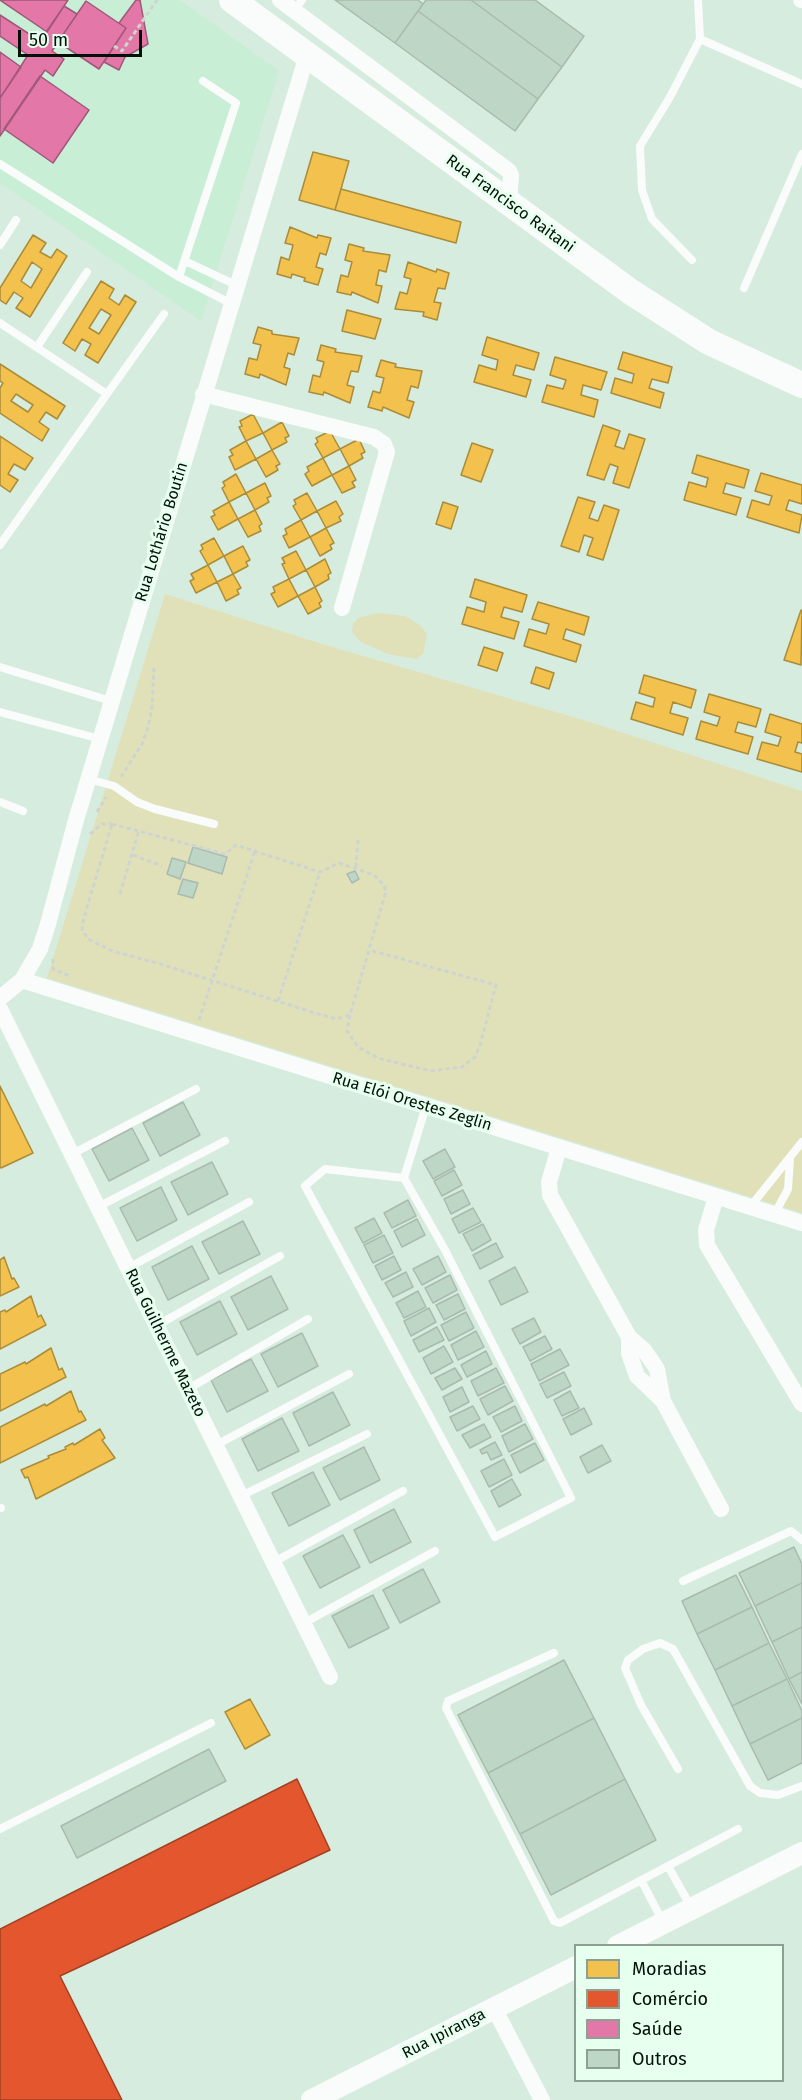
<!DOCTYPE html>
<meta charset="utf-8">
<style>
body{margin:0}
#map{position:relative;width:802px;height:2100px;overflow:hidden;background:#d6ecde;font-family:"Fira Sans",sans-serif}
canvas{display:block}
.legend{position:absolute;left:574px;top:1944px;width:210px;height:138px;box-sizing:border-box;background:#e6ffee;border:2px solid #8b9f92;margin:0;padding:8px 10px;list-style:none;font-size:18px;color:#031008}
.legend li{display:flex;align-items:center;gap:12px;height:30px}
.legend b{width:30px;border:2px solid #8b9f92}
.scale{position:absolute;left:18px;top:30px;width:124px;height:27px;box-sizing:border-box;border:3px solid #031008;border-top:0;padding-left:8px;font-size:18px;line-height:21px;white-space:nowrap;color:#031008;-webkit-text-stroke:4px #e6ffee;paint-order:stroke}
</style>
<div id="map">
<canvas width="802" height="2100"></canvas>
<ul class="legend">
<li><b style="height:16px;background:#f2c14e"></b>Moradias</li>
<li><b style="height:16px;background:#e4572e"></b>Comércio</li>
<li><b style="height:16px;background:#e377a8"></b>Saúde</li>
<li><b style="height:16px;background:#bdd6c6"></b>Outros</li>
</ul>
<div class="scale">50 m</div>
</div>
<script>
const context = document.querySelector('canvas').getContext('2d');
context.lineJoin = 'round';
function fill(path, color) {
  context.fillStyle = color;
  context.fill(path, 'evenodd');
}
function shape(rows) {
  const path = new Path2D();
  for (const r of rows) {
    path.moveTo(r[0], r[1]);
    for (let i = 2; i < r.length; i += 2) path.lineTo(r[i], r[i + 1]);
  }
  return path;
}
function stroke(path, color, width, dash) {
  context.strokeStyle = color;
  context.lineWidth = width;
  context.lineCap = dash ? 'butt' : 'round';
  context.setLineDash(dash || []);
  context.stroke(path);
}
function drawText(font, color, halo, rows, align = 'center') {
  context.font = font + ' "Fira Sans",sans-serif';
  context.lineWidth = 6;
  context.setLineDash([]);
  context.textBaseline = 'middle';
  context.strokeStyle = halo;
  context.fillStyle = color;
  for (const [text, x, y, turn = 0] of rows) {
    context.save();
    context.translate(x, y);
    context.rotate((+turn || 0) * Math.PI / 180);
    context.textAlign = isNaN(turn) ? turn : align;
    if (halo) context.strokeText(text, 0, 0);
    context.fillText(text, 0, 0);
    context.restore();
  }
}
const built = shape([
 [0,0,180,0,279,71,201,321,0,183]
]);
const green = shape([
 [165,594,322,644,590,722,802,791,802,1213,47,978],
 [378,613,405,616,420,625,427,634,423,654,416,659,388,654,361,642,352,632,353,624,358,618]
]);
const homes = shape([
 [313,152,349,161,335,210,299,200,313,152],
 [341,189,461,222,456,243,335,210,341,189],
 [290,227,317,238,318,235,331,238,326,255,320,253,316,267,323,269,318,285,304,281,305,278,292,274,291,278,277,274,281,257,289,260,293,245,285,243,290,227],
 [33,235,46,243,40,252,51,258,57,249,67,256,30,317,16,308,23,298,14,292,6,304,0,300,0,288,33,235],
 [32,262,42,269,31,288,21,281,32,262],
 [349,244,364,248,363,251,390,255,386,272,379,270,376,285,382,286,378,303,352,292,351,295,337,292,341,275,348,277,352,262,345,260,349,244],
 [408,262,436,272,437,269,449,273,445,289,438,288,434,302,441,303,437,320,423,316,424,312,395,309,400,292,407,294,411,279,404,277,408,262],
 [101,281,114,289,109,298,119,305,125,295,136,302,98,363,85,355,91,344,82,339,75,351,63,343,101,281],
 [101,309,111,315,99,334,89,328,101,309],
 [347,310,381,319,375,339,342,331,347,310],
 [258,327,272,331,272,334,299,338,294,355,288,353,284,367,290,369,286,385,260,374,259,378,245,374,249,358,257,360,261,345,253,343,258,327],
 [487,337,539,353,534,370,516,365,513,375,531,380,526,397,474,382,479,365,496,370,498,360,482,355,487,337],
 [321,345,336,349,335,352,362,356,358,372,351,371,347,385,354,387,350,403,324,392,323,395,309,392,313,375,320,377,324,362,317,360,321,345],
 [623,352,672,367,668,383,652,379,649,388,664,393,660,408,611,393,615,378,632,383,634,374,618,369,623,352],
 [555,357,607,372,601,390,583,385,581,395,598,400,594,417,542,402,547,385,563,389,566,380,550,375,555,357],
 [381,360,396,364,395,367,422,371,418,388,411,386,407,400,414,402,409,418,383,407,382,411,368,407,373,391,380,393,384,378,376,376,381,360],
 [0,364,65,406,57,419,46,412,39,422,49,429,42,441,0,413,0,388,3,383,0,381,0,364],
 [16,394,33,405,28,412,11,401,16,394],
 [253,414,263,433,246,441,239,427,242,426,240,421,253,414],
 [282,422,289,436,285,438,287,442,272,450,263,433,282,422],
 [603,425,620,431,615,446,624,449,629,434,645,439,629,488,613,483,618,467,610,464,604,480,587,475,603,425],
 [330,431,340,449,323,458,315,444,318,442,316,438,330,431],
 [0,436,33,458,25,470,14,464,8,474,18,480,10,492,0,485,0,436],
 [359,439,365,452,361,454,363,458,349,466,340,449,359,439],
 [246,441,256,459,235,470,229,457,233,455,230,450,246,441],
 [472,443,493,450,481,482,461,475,472,443],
 [272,450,280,464,276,466,278,470,266,477,256,459,272,450],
 [697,455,749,470,744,488,726,483,723,493,741,498,736,515,684,500,689,482,706,487,708,478,692,473,697,455],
 [323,458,332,475,312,486,305,474,309,471,307,467,323,458],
 [349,466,356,480,352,482,355,487,342,493,332,475,349,466],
 [761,473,802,485,802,504,789,500,786,510,802,515,799,533,747,517,752,500,769,505,772,496,755,491,761,473],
 [236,474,246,493,229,502,222,488,225,486,223,482,236,474],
 [265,483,271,496,267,498,269,502,255,510,246,493,265,483],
 [307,493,317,511,301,520,293,506,296,504,294,500,307,493],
 [578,497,595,502,589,518,598,521,604,505,619,510,603,560,587,555,593,538,584,535,579,552,561,546,578,497],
 [336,501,343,514,339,517,341,521,326,528,317,511,336,501],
 [229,502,238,519,218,530,211,517,215,515,213,511,229,502],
 [443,502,458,507,451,529,436,524,443,502],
 [255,510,262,524,259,526,261,531,248,537,238,519,255,510],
 [301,520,310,537,289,548,283,536,287,534,285,529,301,520],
 [326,528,334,543,330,545,332,549,320,556,310,537,326,528],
 [214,538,224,556,208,565,200,551,203,549,201,545,214,538],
 [243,546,250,560,246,562,248,566,233,574,224,556,243,546],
 [296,551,306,570,289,579,282,564,285,563,282,558,296,551],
 [325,559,331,573,328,575,329,579,315,587,306,570,325,559],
 [208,565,217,582,196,593,190,581,194,579,191,574,208,565],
 [233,574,241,588,237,590,239,594,226,601,217,582,233,574],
 [289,579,298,596,278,607,271,594,275,592,273,587,289,579],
 [475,579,527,595,522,612,504,607,501,617,519,622,514,639,462,624,467,607,484,612,486,602,470,597,475,579],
 [315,587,322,601,319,603,321,607,308,614,298,596,315,587],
 [538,602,589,617,584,635,566,629,563,639,581,645,576,662,524,646,529,629,546,634,549,624,532,619,538,602],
 [801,610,802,611,801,665,784,660,801,610],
 [484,647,503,653,497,671,478,665,484,647],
 [536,667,554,673,549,689,531,683,536,667],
 [644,675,696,690,691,708,673,702,670,713,688,718,683,735,631,719,636,702,653,707,655,698,639,693,644,675],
 [709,694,761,709,756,727,738,722,735,732,753,737,748,754,696,739,701,721,717,726,720,717,704,712,709,694],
 [770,714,802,724,802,743,798,742,795,752,802,754,802,772,757,759,762,742,778,746,781,737,765,732,770,714],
 [0,1086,33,1153,1,1168,0,1167,0,1086],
 [4,1257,12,1279,14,1278,19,1287,0,1296,0,1260,4,1257],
 [31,1296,38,1317,41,1315,46,1325,0,1349,0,1312,5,1310,6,1312,31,1296],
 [51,1348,59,1370,62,1368,66,1377,0,1411,0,1374,25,1362,26,1364,51,1348],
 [71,1391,79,1412,81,1411,86,1420,0,1463,0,1427,45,1404,46,1406,71,1391],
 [100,1429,105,1438,102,1440,115,1458,36,1499,28,1477,25,1478,21,1470,49,1458,48,1456,66,1449,65,1447,73,1443,74,1445,100,1429],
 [250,1699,270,1735,245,1749,225,1712,250,1699]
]);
const shops = shape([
 [297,1779,330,1850,60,1976,122,2100,0,2100,0,1929,297,1779]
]);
const health = shape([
 [0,0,68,0,47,32,0,0],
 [136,0,140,0,148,44,125,57,119,70,104,62,126,28,119,23,136,0],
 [86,1,126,28,99,69,58,42,86,1],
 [64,6,77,14,52,51,64,59,53,76,45,70,0,136,0,98,28,55,0,36,0,15,40,41,64,6],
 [0,52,21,67,0,98,0,52],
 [40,76,89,110,53,163,4,129,40,76]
]);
const building = shape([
 [335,0,418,0,423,4,395,43,335,0],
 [426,0,471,0,562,67,538,99,418,11,426,0],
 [471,0,535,0,584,36,562,67,471,0],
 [418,11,538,99,515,131,395,43,418,11],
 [193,847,227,857,222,874,188,863,193,847],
 [172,858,186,862,180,879,167,874,172,858],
 [355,871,359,879,352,883,347,874,355,871],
 [183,879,198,883,193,898,178,894,183,879],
 [183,1102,200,1135,160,1156,143,1123,183,1102],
 [132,1128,149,1160,109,1181,92,1149,132,1128],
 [445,1149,455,1167,433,1179,423,1161,445,1149],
 [212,1162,228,1194,188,1215,171,1182,212,1162],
 [454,1170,462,1185,442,1196,434,1181,454,1170],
 [161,1187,177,1220,137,1241,120,1208,161,1187],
 [463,1190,470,1204,451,1214,444,1199,463,1190],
 [408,1200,416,1216,392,1228,384,1213,408,1200],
 [473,1208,481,1222,459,1233,452,1219,473,1208],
 [374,1218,382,1233,363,1243,355,1228,374,1218],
 [417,1219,425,1235,402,1247,394,1231,417,1219],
 [243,1221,260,1254,219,1274,202,1242,243,1221],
 [483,1224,491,1240,472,1251,463,1234,483,1224],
 [384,1235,393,1253,373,1263,364,1245,384,1235],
 [496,1243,503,1257,480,1269,473,1255,496,1243],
 [192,1246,209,1279,168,1300,152,1267,192,1246],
 [394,1256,401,1270,382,1280,375,1266,394,1256],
 [438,1256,446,1272,422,1285,413,1269,438,1256],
 [515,1267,528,1292,501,1305,489,1281,515,1267],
 [406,1272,413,1287,393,1297,385,1283,406,1272],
 [450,1275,457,1290,433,1303,425,1288,450,1275],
 [271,1276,288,1309,248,1330,231,1297,271,1276],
 [418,1291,426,1307,404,1318,396,1303,418,1291],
 [458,1294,465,1309,444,1320,436,1305,458,1294],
 [220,1301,237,1334,197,1355,180,1322,220,1301],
 [429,1308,436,1322,411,1336,404,1321,429,1308],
 [466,1312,474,1328,449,1341,441,1325,466,1312],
 [534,1318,541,1332,520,1344,512,1329,534,1318],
 [437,1327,444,1340,419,1352,413,1340,437,1327],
 [476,1331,484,1347,458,1360,451,1345,476,1331],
 [302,1333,318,1366,278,1387,261,1354,302,1333],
 [545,1336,552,1349,530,1361,523,1347,545,1336],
 [444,1346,453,1362,431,1374,423,1358,444,1346],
 [560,1349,569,1365,539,1381,531,1364,560,1349],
 [486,1351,492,1364,467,1377,461,1365,486,1351],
 [251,1359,268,1391,227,1412,211,1380,251,1359],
 [455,1368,462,1379,442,1390,435,1378,455,1368],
 [496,1368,504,1383,478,1396,471,1381,496,1368],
 [564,1372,571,1386,547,1398,540,1384,564,1372],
 [505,1386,513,1401,488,1415,480,1399,505,1386],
 [462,1387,469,1402,450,1412,443,1397,462,1387],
 [570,1391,579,1408,562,1416,554,1400,570,1391],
 [333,1392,350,1425,309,1446,293,1413,333,1392],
 [473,1406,480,1419,457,1431,450,1417,473,1406],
 [515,1406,522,1421,501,1432,493,1417,515,1406],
 [584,1408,592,1424,571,1435,563,1419,584,1408],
 [282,1418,299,1451,258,1471,242,1439,282,1418],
 [484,1424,491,1437,470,1448,462,1435,484,1424],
 [525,1424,533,1439,509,1452,502,1436,525,1424],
 [495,1442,502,1455,491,1460,487,1452,482,1454,480,1450,495,1442],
 [535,1443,544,1460,520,1473,511,1455,535,1443],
 [602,1445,611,1461,588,1473,580,1457,602,1445],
 [364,1447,380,1480,340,1500,323,1468,364,1447],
 [504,1459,512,1475,489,1487,481,1471,504,1459],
 [313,1472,330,1505,289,1526,272,1493,313,1472],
 [512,1479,521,1495,499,1507,491,1491,512,1479],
 [394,1509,411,1542,370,1563,354,1530,394,1509],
 [343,1535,360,1567,320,1588,303,1556,343,1535],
 [794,1547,802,1564,802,1583,755,1606,739,1573,794,1547],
 [423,1569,440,1602,400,1623,383,1590,423,1569],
 [736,1575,752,1607,697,1634,682,1601,736,1575],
 [802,1583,802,1627,772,1642,755,1606,802,1583],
 [373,1595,389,1628,349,1648,332,1616,373,1595],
 [752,1607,769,1643,715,1670,697,1634,752,1607],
 [802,1627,802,1672,789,1679,772,1642,802,1627],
 [769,1643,787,1679,732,1706,715,1670,769,1643],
 [564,1660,594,1718,488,1773,458,1715,564,1660],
 [802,1672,802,1704,789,1679,802,1672],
 [787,1679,802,1711,802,1718,750,1744,732,1706,787,1679],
 [594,1718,625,1779,520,1834,488,1773,594,1718],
 [802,1718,802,1763,768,1780,750,1744,802,1718],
 [209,1749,226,1781,77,1858,61,1826,209,1749],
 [625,1779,656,1840,551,1895,520,1834,625,1779]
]);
const path = shape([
 [114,46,122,51,157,0],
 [121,777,142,744,148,727,152,708,154,667],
 [97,812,106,797],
 [112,824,225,854,236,845,320,872,339,863,374,875,384,885,386,891,350,1015,336,1019,315,1013,157,963,112,951,88,939,82,929,83,921,112,824],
 [90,834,102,824,112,824],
 [133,855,162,866],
 [356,867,358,840],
 [120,894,139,830],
 [53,959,53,969,70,976],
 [278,1001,320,872],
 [350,1015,347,1031,358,1047,378,1058,431,1071,462,1067,475,1057,480,1045,496,985,369,950],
 [199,1020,255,851]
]);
const lane = shape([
 [698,0,700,39],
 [294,10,302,0],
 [0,164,179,277,236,103,203,81],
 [0,245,16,220],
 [692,260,652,219,642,190,640,146,670,97,700,39,802,84],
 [185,261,236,285],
 [179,277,230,303],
 [744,288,802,154],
 [0,323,107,394,0,545],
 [37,347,87,272],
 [107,394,164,314],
 [0,667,111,701],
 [0,712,100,739],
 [88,779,114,786,137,802,155,809,214,824],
 [0,802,23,811],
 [72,1154,196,1089],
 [404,1178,325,1169,305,1186,495,1537,571,1498,445,1250,404,1178,426,1106],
 [98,1207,225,1141],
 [750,1207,802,1142],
 [774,1215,788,1189,790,1159],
 [128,1268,249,1202],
 [156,1326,280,1256],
 [188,1389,308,1319],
 [216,1445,349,1374],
 [241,1496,367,1434],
 [0,1508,1,1508],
 [274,1562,403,1491],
 [683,1581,791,1531,802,1540],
 [304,1623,435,1551],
 [554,1653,448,1701,446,1708,554,1921,560,1923,738,1829],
 [678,1769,641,1705,625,1668,628,1660,643,1649,660,1643,673,1649,750,1786,760,1793,778,1795,802,1786],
 [0,1829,211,1723],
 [668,1866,691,1907],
 [641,1880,663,1922]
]);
const street = shape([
 [280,0,509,171,511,175,509,205],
 [801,0,802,0],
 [203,394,374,437,384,444,387,452,342,608],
 [22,980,802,1223],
 [0,998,22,980,40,949,48,924,76,820,307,55],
 [0,1009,330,1677],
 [559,1148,549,1182,550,1195,629,1337,644,1350,657,1369,663,1401,721,1509],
 [716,1197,706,1230,707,1245,802,1404],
 [629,1337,629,1353,637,1376,663,1401],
 [494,2008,542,2100]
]);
const secondary = shape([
 [618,1946,802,1853],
 [312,2100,576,1967]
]);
const primary = shape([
 [232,0,631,292,709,342,802,385]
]);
const streetNames = [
 ["Rua Francisco Raitani",510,204,36],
 ["Rua Lothário Boutin",162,532,-73],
 ["Rua Elói Orestes Zeglin",412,1102,17],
 ["Rua Guilherme Mazeto",165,1343,64],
 ["Rua Ipiranga",444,2034,-27]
];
fill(built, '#c8eed6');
fill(green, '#e0e1b9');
fill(homes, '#f2c14e');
stroke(homes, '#aa8c39', 1.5);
fill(shops, '#e4572e');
stroke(shops, '#a04223', 1.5);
fill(health, '#e377a8');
stroke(health, '#a05878', 1.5);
fill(building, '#bdd6c6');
stroke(building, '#a9baaf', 1.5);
stroke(path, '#ced5d0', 3, [4.5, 3]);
stroke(lane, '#f9fcfa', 8);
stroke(street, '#f9fcfa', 16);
stroke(secondary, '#f9fcfa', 22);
stroke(primary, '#f9fcfa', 26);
drawText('16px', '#031008', '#e6ffee', streetNames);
</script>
